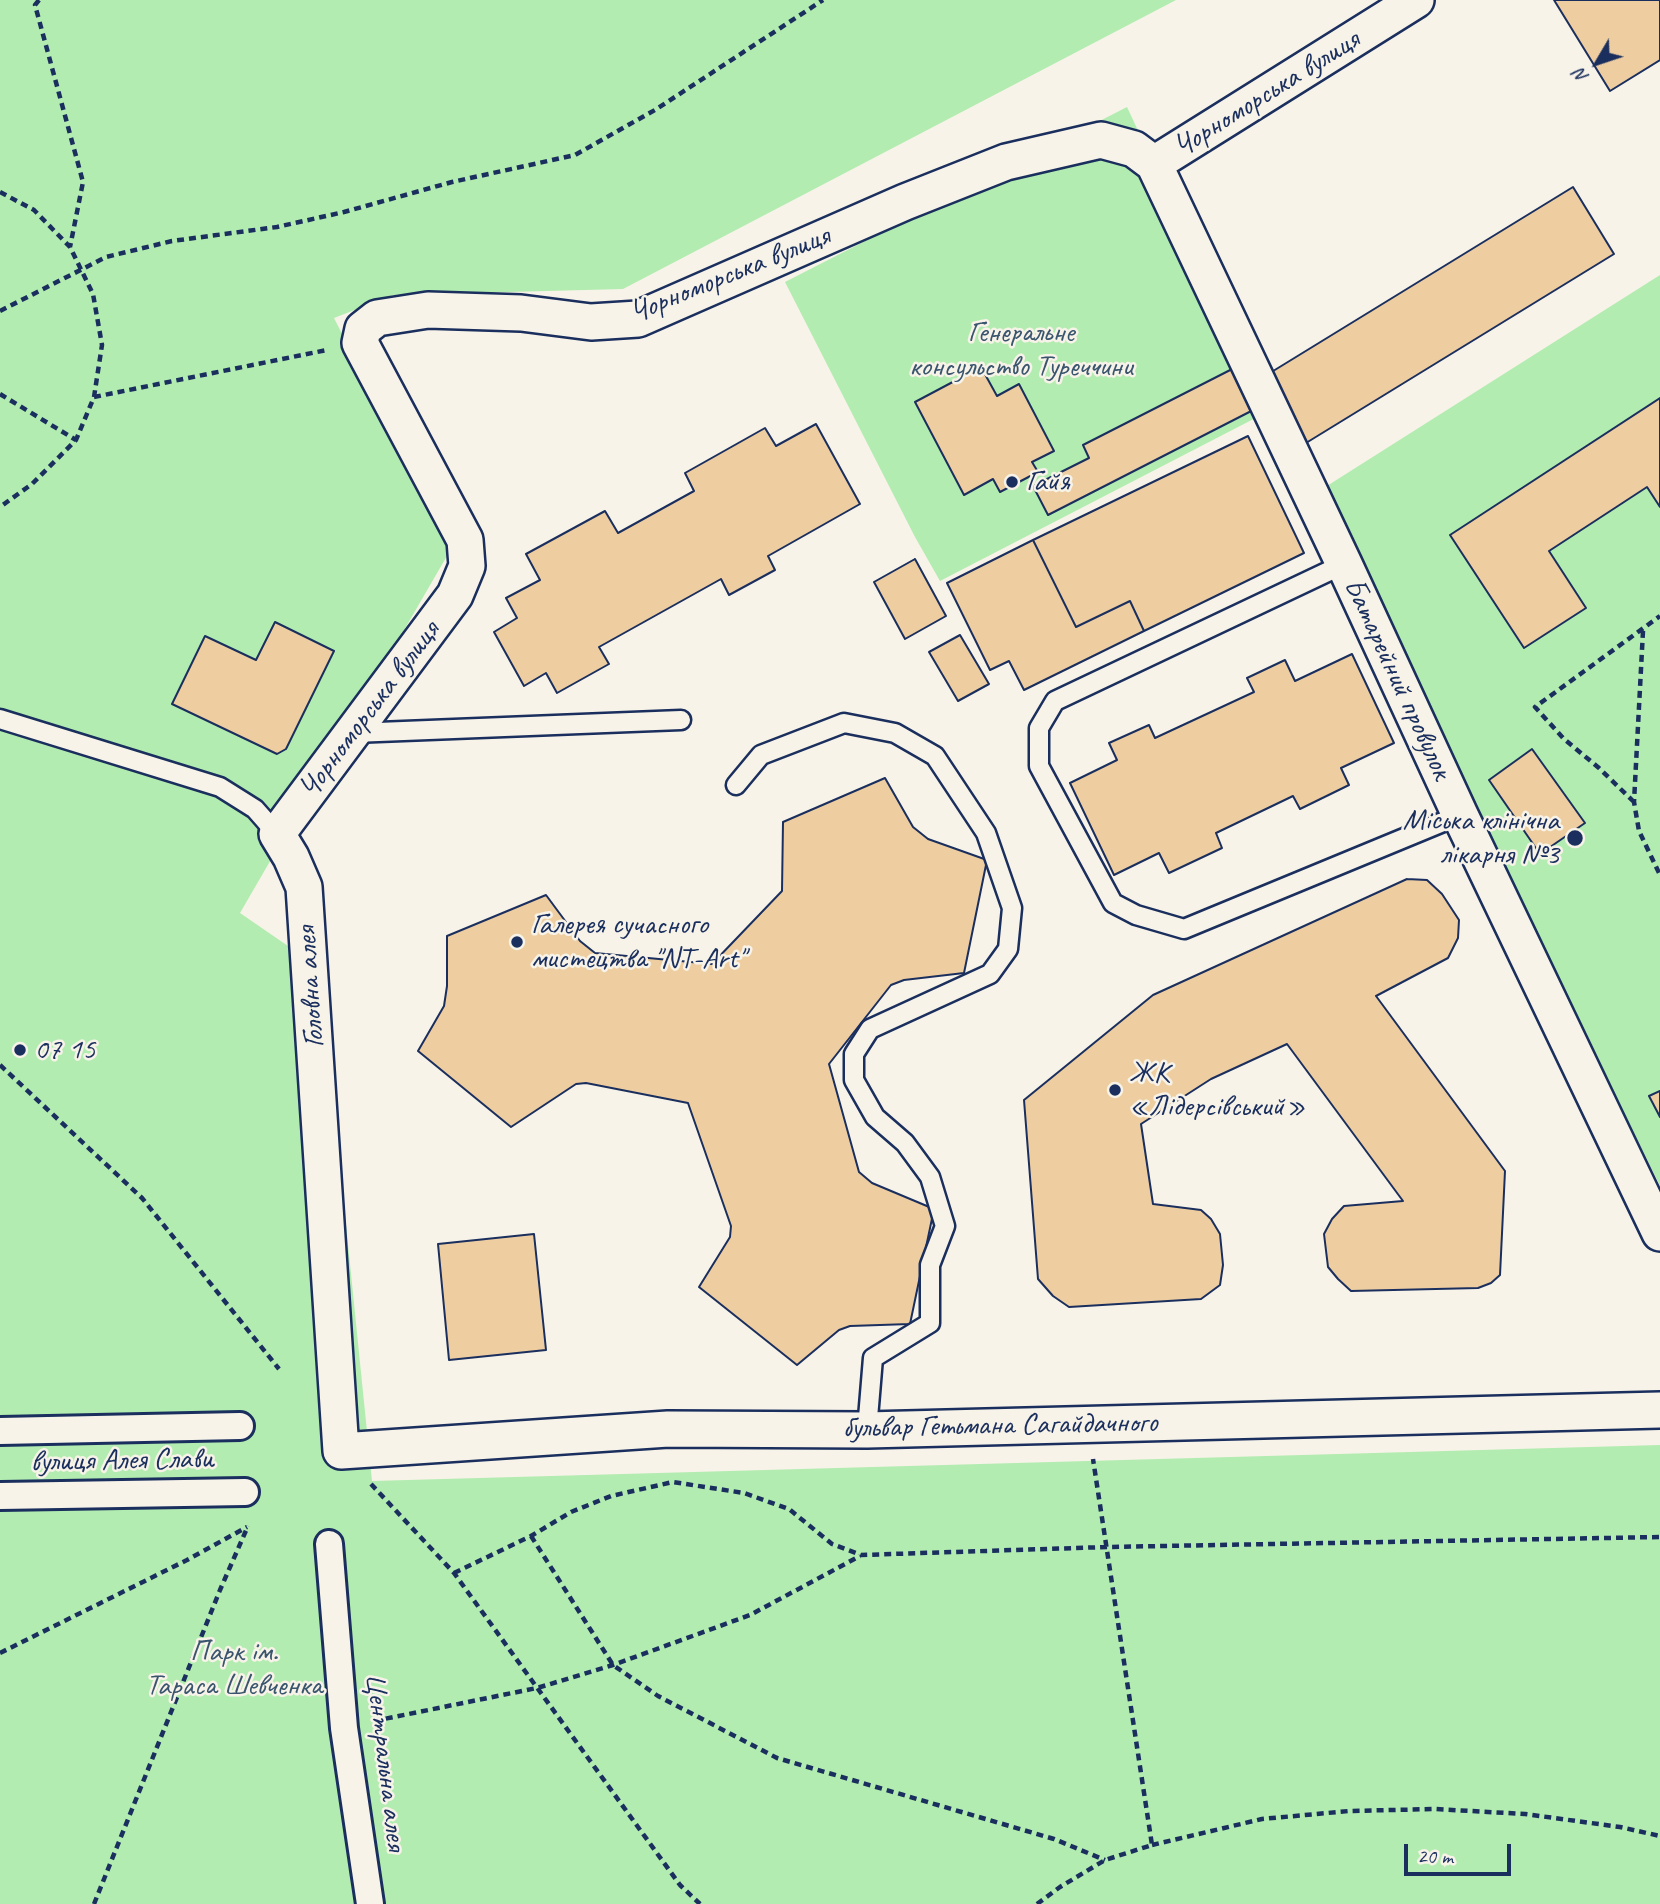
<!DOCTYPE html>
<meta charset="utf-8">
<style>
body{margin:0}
#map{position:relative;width:1660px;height:1904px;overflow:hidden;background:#f7f3e8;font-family:Caveat,sans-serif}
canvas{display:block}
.north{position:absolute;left:1562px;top:28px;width:70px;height:70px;-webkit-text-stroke:5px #f7f3e8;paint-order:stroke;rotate:231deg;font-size:19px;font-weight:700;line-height:28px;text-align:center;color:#1b2f5e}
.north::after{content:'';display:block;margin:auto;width:24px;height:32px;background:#1b2f5e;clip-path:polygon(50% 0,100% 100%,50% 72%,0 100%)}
.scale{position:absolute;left:1404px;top:1844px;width:107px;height:32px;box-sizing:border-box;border:4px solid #1b2f5e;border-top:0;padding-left:9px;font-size:21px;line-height:24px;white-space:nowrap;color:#1b2f5e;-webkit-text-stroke:5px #f7f3e8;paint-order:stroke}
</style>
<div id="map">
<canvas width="1660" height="1904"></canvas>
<div class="north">N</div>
<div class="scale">20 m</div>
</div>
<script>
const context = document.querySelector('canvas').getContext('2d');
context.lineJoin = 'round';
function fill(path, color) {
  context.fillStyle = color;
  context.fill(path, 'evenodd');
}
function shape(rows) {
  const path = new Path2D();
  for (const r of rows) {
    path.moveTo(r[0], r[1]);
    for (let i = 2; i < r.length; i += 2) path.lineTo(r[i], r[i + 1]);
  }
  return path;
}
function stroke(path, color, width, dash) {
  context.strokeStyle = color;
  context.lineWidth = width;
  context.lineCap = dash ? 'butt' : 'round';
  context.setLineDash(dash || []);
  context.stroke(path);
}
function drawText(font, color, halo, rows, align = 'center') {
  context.font = font + ' Caveat,sans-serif';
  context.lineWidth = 5;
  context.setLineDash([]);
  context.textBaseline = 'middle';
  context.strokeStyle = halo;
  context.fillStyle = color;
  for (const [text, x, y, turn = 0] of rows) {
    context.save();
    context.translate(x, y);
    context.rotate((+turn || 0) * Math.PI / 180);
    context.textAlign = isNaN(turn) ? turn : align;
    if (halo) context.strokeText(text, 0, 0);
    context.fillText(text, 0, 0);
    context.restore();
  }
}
const green = shape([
 [0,0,1176,0,623,289,393,295,334,318,451,549,240,913,320,968,372,1481,1660,1445,1660,1904,0,1904],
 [1127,107,1269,411,940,581,915,537,785,282],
 [1660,275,1660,1186,1319,491]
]);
const building = shape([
 [1554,0,1660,0,1660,60,1610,91,1554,0],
 [1573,187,1614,254,1306,443,1265,376,1573,187],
 [1242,364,1263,405,1048,515,1033,486,1089,458,1083,445,1242,364],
 [981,367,997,396,1019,384,1054,451,1032,462,1038,472,1000,492,993,479,964,495,915,402,981,367],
 [1660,398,1660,507,1647,487,1549,551,1586,608,1524,648,1450,535,1660,398],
 [816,424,860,504,768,556,775,570,729,595,721,579,599,647,609,664,557,693,546,673,524,686,494,632,517,618,506,598,540,580,526,554,605,511,618,533,694,491,685,473,765,428,776,446,816,424],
 [1248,436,1304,553,1144,631,1130,601,1076,627,1033,540,1248,436],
 [1033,540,1076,627,1130,601,1144,631,1024,690,1009,661,990,670,947,583,1033,540],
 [915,559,946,616,905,639,874,582,915,559],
 [275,622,334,651,286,749,277,754,172,704,205,636,256,660,275,622],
 [960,635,989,684,958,701,929,652,960,635],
 [1352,654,1394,743,1341,768,1349,785,1300,809,1293,796,1216,833,1222,848,1169,873,1159,853,1114,875,1070,783,1117,760,1109,743,1149,725,1155,738,1254,692,1247,678,1285,660,1295,681,1352,654],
 [1532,749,1585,823,1540,854,1489,780,1532,749],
 [885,778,913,827,928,839,987,860,964,973,904,980,891,985,829,1064,859,1172,872,1183,934,1209,910,1324,850,1326,839,1330,797,1365,699,1287,730,1237,731,1226,688,1103,586,1083,576,1084,511,1127,418,1051,444,1006,447,986,447,936,546,895,580,941,595,953,712,964,782,891,783,822,885,778],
 [1407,879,1427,880,1442,894,1459,920,1458,938,1448,958,1376,996,1505,1171,1500,1275,1491,1283,1478,1288,1351,1291,1338,1279,1328,1267,1324,1234,1332,1219,1344,1206,1403,1201,1287,1044,1211,1079,1141,1124,1153,1204,1201,1210,1211,1219,1220,1234,1223,1265,1220,1285,1201,1299,1069,1307,1053,1296,1038,1279,1024,1100,1153,995,1407,879],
 [1660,1091,1660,1117,1649,1096,1660,1091],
 [534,1234,546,1350,449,1360,438,1244,534,1234]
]);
const path = shape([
 [39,0,35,5,83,182,70,247],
 [0,192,34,210,70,247,93,294,102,345,94,397,76,440,32,484,0,507],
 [0,311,106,257,172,241,277,227,344,212,452,182,575,155,655,110,823,0],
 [0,394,76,440],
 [94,397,327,350],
 [1643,631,1634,802,1639,831,1660,875],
 [1634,802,1599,768,1564,739,1535,707,1660,616],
 [0,1065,142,1198,279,1369],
 [371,1484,454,1573,680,1885,700,1904],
 [531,1536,613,1665,658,1696,777,1758,1054,1839,1105,1860],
 [454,1573,531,1536,571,1512,611,1496,673,1482,744,1493,789,1509,832,1544,861,1555,1107,1547,1660,1537],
 [0,1653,187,1560,247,1527],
 [374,1721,537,1688,613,1665,750,1615,860,1556],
 [1152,1845,1262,1819,1349,1811,1435,1809,1525,1814,1620,1827,1660,1836],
 [94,1904,220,1590,248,1526],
 [1037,1904,1060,1887,1105,1860,1152,1845,1093,1459]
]);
const service = shape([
 [1344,564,1055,701,1039,728,1039,766,1113,903,1136,915,1184,929,1460,815],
 [0,719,220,787,255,809,277,834],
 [353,733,681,720],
 [736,785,761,755,844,723,895,733,935,756,986,833,1012,908,1008,949,990,974,870,1029,854,1054,854,1080,875,1117,905,1143,930,1177,945,1226,930,1265,930,1323,873,1358,867,1430]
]);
const pedestrian = shape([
 [0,1431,240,1426],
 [0,1496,245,1492],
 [329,1544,344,1728,370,1904]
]);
const minor = shape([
 [1154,164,1416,0],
 [1660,1233,1460,815,1344,564,1154,164,1134,149,1101,140,1006,162,905,202,638,319,591,322,521,313,428,310,377,318,363,329,360,343,465,540,467,566,455,595,277,834,291,857,304,887,341,1451,668,1429,867,1430,1660,1410]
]);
const markers = [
 [1012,482,7,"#1b2f5e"],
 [1575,838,9,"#1b2f5e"],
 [517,942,7,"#1b2f5e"],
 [20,1050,7,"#1b2f5e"],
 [1115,1090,7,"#1b2f5e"]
];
const streetNames = [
 ["Чорноморська вулиця",1267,94,-32],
 ["Чорноморська вулиця",730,275,-22],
 ["Батарейний провулок",1397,679,65],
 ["Чорноморська вулиця",370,710,-53],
 ["Головна алея",311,987,-94],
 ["бульвар Гетьмана Сагайдачного",1000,1426,-1],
 ["вулиця Алея Слави",122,1461,-1],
 ["Центральна алея",385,1762,83]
];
const parkNames = [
 ["Генеральне",1021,333],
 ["консульство Туреччини",1021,367],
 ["Парк ім.",234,1652],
 ["Тараса Шевченка",234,1686]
];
const poiNames = [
 ["Гайя",1026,482],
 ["Міська клінічна",1559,821,"right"],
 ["лікарня №3",1559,855,"right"],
 ["Галерея сучасного",531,925],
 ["мистецтва \"NT-Art\"",531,959],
 ["07 15",34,1050],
 ["ЖК",1129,1073],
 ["«Лідерсівський»",1129,1107]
];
fill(green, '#b2ecb0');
fill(building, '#eecea0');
stroke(building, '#1b2f5e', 2);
stroke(service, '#1b2f5e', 23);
stroke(pedestrian, '#1b2f5e', 32);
stroke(minor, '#1b2f5e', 40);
stroke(path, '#1b2f5e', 4.5, [7, 5]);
stroke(service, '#f7f3e8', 18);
stroke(pedestrian, '#f7f3e8', 26);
stroke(minor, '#f7f3e8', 35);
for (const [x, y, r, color] of markers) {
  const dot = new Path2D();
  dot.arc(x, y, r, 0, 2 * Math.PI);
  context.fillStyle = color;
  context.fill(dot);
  stroke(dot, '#f7f3e8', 2.5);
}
drawText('30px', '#1b2f5e', '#f7f3e8', streetNames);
drawText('30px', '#39556e', '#f7f3e8', parkNames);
drawText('30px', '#1b2f5e', '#f7f3e8', poiNames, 'left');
</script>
